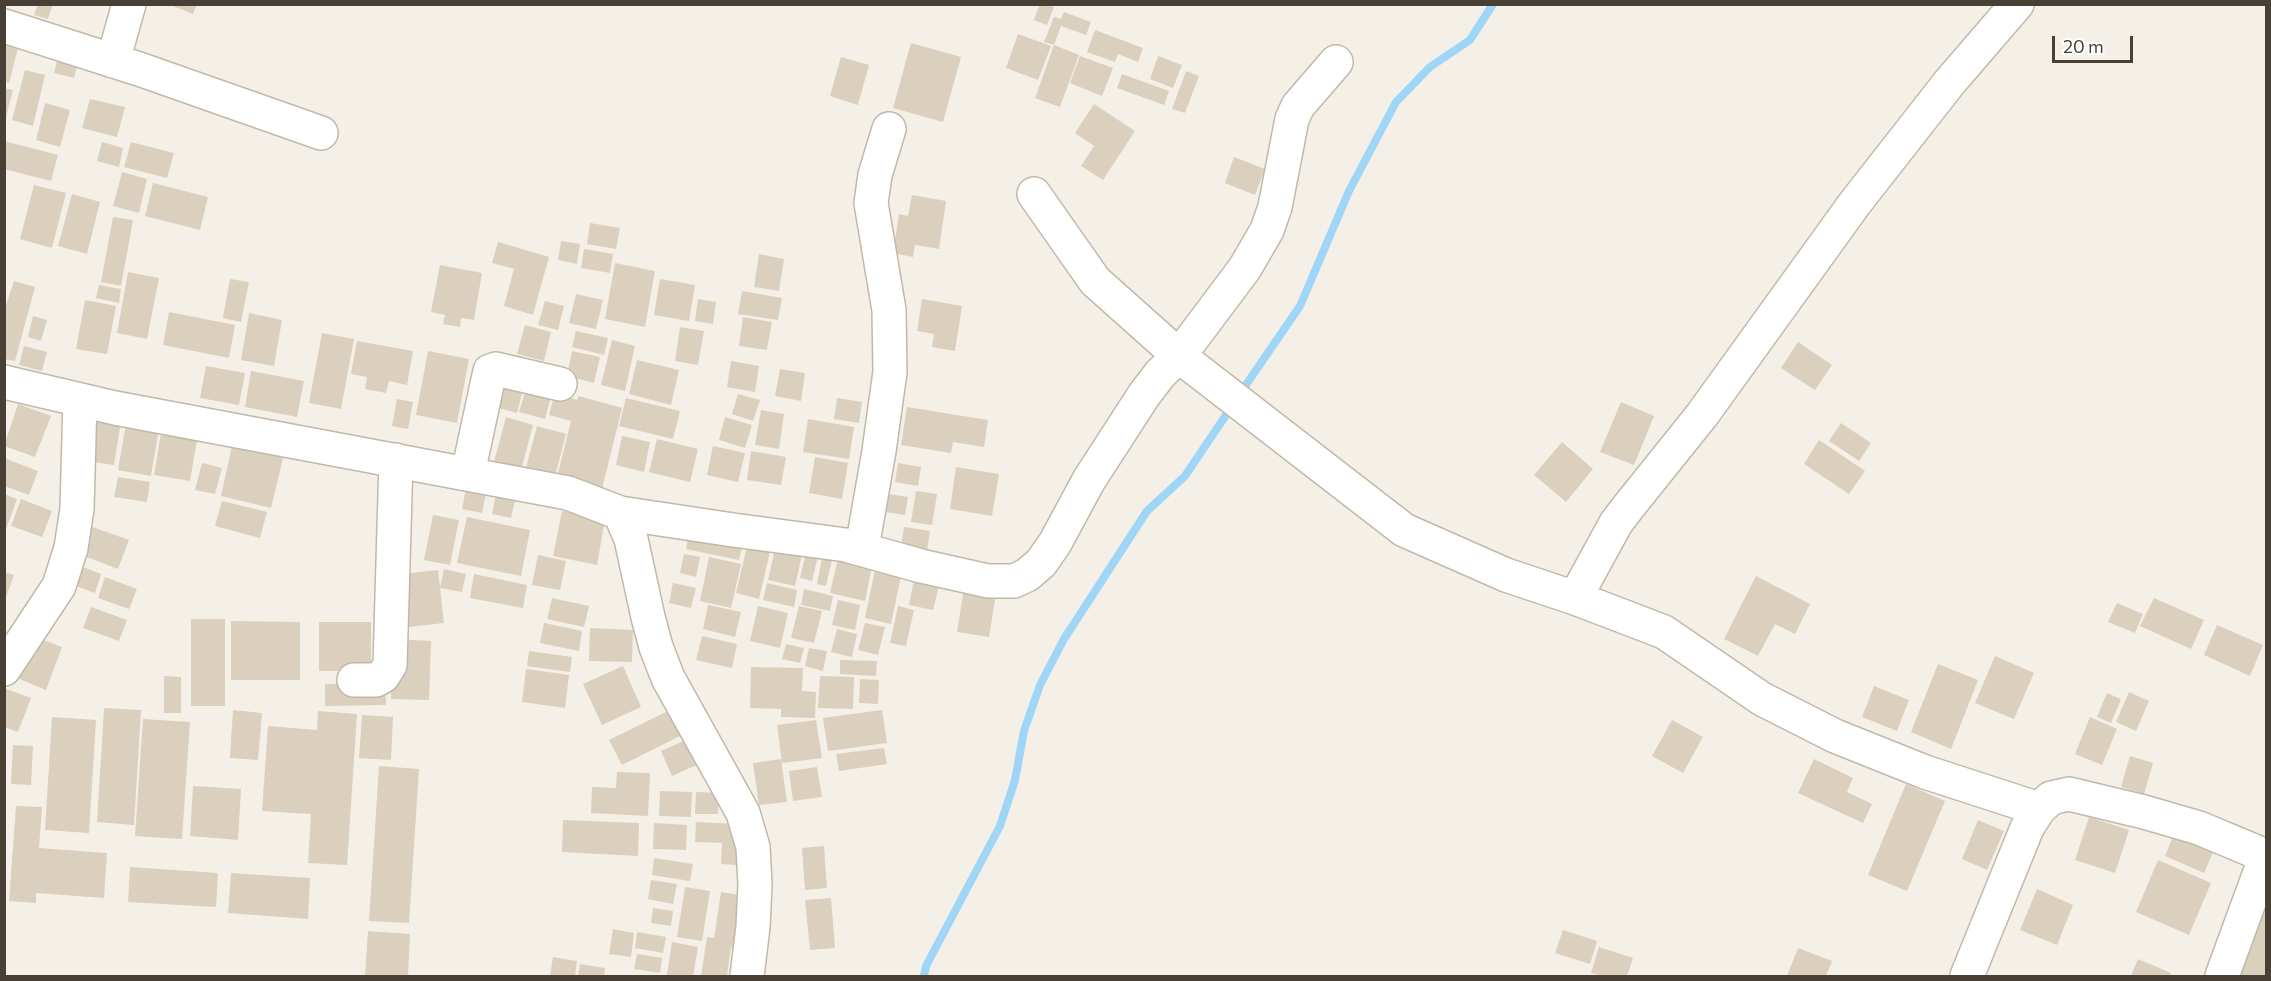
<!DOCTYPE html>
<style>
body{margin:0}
#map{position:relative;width:2271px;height:981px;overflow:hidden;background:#f5f0e7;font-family:Commissioner,sans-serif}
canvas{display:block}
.frame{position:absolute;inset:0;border:6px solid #494035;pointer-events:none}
.scale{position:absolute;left:2052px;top:36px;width:81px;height:27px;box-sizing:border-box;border:3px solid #494035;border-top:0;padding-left:8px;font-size:18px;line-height:21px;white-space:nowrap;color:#494035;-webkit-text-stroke:4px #fff;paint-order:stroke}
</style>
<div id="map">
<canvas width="2271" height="981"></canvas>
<div class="frame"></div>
<div class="scale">20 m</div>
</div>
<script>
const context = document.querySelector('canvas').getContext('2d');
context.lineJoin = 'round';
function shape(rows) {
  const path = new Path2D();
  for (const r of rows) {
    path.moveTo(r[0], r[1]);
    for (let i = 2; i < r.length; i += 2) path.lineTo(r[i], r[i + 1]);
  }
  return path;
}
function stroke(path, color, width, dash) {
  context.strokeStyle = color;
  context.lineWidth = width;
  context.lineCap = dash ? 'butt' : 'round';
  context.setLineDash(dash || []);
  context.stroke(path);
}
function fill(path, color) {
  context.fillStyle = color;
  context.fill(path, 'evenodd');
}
const stream = shape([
 [1239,395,1300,306,1349,191,1396,102,1430,67,1470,40,1493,4],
 [924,976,926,966,1000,826,1015,780,1024,731,1040,685,1064,639,1147,511,1185,476,1232,406]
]);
const building = shape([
 [38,4,53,4,48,19,34,15],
 [168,4,197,4,193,14],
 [1040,4,1054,7,1047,25,1034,20],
 [1064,12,1091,22,1086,35,1061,26,1054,45,1044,42,1054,17,1061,19],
 [1095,30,1143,48,1138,62,1118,54,1115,62,1087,52],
 [1018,34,1051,46,1038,80,1006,68],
 [4,40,19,44,9,83,4,81],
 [911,43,961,57,943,122,893,108],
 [1054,45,1079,55,1060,107,1035,98],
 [59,53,79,59,74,78,54,73],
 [1080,56,1113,68,1102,96,1070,83],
 [1158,56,1182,65,1173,88,1150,79],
 [841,57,869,65,858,105,830,96],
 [25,70,45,75,33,126,12,120],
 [1186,71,1199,76,1185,113,1172,109],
 [1122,74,1169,91,1164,105,1117,88],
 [4,88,13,90,5,121,4,121],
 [90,99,125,107,117,137,82,128],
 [45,103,70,110,60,147,36,140],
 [1094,104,1135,131,1103,180,1081,166,1094,146,1075,133],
 [4,141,58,155,51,181,4,169],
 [102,142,123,148,119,167,97,161],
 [131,142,174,153,167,178,124,167],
 [1234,157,1265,169,1255,195,1225,183],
 [122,172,147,179,139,213,113,206],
 [153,183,208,197,200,230,145,216],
 [34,185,66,193,52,248,20,239],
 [72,194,100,202,87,254,58,246],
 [912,195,946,201,939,249,915,245,913,257,893,253,899,214,908,216],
 [113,217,133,220,121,286,101,282],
 [590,223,620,228,616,249,587,244],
 [561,241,580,244,577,264,558,260],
 [498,242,549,257,533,315,504,306,514,269,492,263],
 [584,249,613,254,610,273,581,268],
 [759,254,784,259,779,291,754,287],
 [615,263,655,271,645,327,605,319],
 [440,265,482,273,474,320,461,318,460,327,443,324,445,315,431,312],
 [128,272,159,278,147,339,117,333],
 [230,279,249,282,241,322,223,318],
 [660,279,695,285,689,321,654,315],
 [14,281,35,287,15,361,4,359,4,311],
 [99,285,121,289,119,303,96,298],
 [742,291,782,298,778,320,738,314],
 [576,294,603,300,596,329,569,323],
 [698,299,716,302,713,324,695,321],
 [922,299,962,306,955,351,932,347,934,334,917,331],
 [85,300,116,306,107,354,76,349],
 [545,301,564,306,558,330,538,325],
 [169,312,235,325,229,358,163,345],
 [249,313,282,320,274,366,241,360],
 [33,316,47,320,41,341,28,337],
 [743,317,772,322,767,350,739,346],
 [525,325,551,332,544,361,517,354],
 [680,327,704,331,698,365,675,361],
 [576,331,608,338,604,355,572,347],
 [322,333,354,339,341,409,309,403],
 [612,340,635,346,625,391,601,385],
 [357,341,413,351,407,385,389,381,386,393,365,389,367,377,351,374],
 [1798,342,1832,365,1815,390,1781,368],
 [24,346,47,352,42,371,19,365],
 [428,351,469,359,457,423,416,415],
 [572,351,600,357,594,383,567,376],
 [637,360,679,370,671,405,629,394],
 [731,361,759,366,755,392,727,387],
 [206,366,245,373,239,405,200,398],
 [780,369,805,373,801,401,775,396],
 [251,371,304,381,297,417,245,407],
 [493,377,524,386,517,413,485,404],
 [526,389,551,396,545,419,519,412],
 [555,393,577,400,579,396,622,408,602,489,557,477,571,421,549,415],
 [738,394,760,400,753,421,732,414],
 [626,398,680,411,673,439,619,426],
 [837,398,862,402,859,423,834,419],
 [397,399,413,402,408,429,392,426],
 [1621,402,1654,416,1634,465,1600,452],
 [18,404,51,416,35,457,4,446],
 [907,407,988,420,984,447,953,442,951,453,901,445],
 [761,410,784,414,779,449,755,445],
 [95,416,121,421,114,465,87,461],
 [506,417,533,425,521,470,494,462],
 [725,417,752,425,745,448,719,440],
 [127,418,160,423,151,476,118,470],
 [808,419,854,427,849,459,803,452],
 [1841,423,1871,443,1859,461,1829,441],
 [537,426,566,434,555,476,526,468],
 [162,427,198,434,190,481,154,475],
 [622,436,650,442,644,472,616,465],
 [657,439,698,449,690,482,649,472],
 [1819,440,1865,471,1849,494,1804,464],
 [1562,442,1593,469,1566,502,1534,475],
 [232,446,283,458,271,508,221,496],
 [713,446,745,453,738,482,707,475],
 [751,451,786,457,781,485,747,480],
 [815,457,848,463,842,499,809,493],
 [4,458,38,471,29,495,4,486],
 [202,463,222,468,215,494,195,490],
 [898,463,921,467,918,486,895,482],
 [956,467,999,474,992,516,950,509],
 [118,477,150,482,147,502,114,497],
 [466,489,486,493,482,513,462,509],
 [497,489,517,492,511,518,492,514],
 [916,491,937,494,932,525,911,522],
 [4,494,17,499,5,532,4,532],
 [888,494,908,497,905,515,885,512],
 [21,499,52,511,42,537,11,526],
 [222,501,267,512,260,538,215,526],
 [562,511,605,520,597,565,553,556],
 [433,515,459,520,450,565,424,560],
 [467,517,530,530,521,576,457,563],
 [84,524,129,540,118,569,74,552],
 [690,527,744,539,739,560,686,549],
 [904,527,930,531,926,557,900,552],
 [749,538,772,543,759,599,736,593],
 [807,548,819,551,812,581,800,578],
 [775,549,802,555,795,586,768,580],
 [823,553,833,555,826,586,817,584],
 [684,554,700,557,696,577,680,573],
 [538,555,566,561,560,590,532,585],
 [709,557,741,564,731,608,700,601],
 [838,558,872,566,865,601,830,593],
 [83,567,101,574,95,593,76,586],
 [444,569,466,574,462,592,440,588],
 [438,570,444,623,400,628,394,575],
 [875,570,901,576,891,624,865,618],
 [4,572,14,575,5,600,4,600],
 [474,574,527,585,523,608,470,598],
 [1756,576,1810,604,1795,634,1775,624,1758,656,1724,639],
 [105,577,137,589,129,609,98,598],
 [914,579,939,585,933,610,909,605],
 [673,583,696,588,691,608,669,603],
 [767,583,797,590,794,607,763,600],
 [964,588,996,594,989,637,957,632],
 [804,589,833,596,830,611,801,605],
 [552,598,589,606,584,627,547,619],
 [2154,598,2204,620,2191,649,2140,626],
 [838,600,860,605,855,630,832,625],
 [2117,603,2143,614,2135,633,2108,622],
 [708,605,741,612,735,637,703,629],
 [758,606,788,613,780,648,750,641],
 [799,606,822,611,814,643,791,638],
 [898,606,914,610,906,646,890,643],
 [91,607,127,620,119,641,83,628],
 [191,619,225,619,225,706,191,706],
 [231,621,300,622,300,680,231,680],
 [319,622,371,622,371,671,319,671],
 [544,623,582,631,579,651,540,643],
 [865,623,885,627,878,655,858,650],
 [2217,625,2263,645,2250,676,2204,655],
 [590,628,633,630,632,662,589,661],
 [837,629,857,634,852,657,831,652],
 [33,636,62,647,46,690,17,678],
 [702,636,737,644,732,668,696,660],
 [392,639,431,641,429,700,391,699],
 [786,644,804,648,800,663,782,659],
 [809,648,827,651,823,671,805,666],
 [529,651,572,657,570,672,527,666],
 [1995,656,2034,673,2014,719,1975,703],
 [840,660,877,661,876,676,840,674],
 [1938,664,1978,680,1951,749,1911,732],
 [623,666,641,707,602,725,583,684],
 [751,667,803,668,802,691,816,692,815,718,781,717,781,709,750,708],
 [526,669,569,675,565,708,522,702],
 [164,676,181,677,181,713,164,713],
 [820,676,854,677,853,709,818,708],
 [860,679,879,680,878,704,859,703],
 [325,684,385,684,386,705,325,706],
 [1874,686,1909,700,1897,731,1862,717],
 [4,688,31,698,18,732,4,727],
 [2129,692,2149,701,2136,731,2116,722],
 [2107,693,2121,699,2111,723,2097,717],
 [104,708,141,710,134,825,97,822],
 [233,710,262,713,258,760,230,758],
 [882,710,887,743,828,751,823,718],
 [318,711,357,714,347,865,308,863,311,814,262,811,268,726,317,730],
 [668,711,680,736,622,765,609,740],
 [362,715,393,717,391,760,359,758],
 [52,717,96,720,89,833,45,830],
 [2090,717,2117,729,2102,765,2075,754],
 [143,719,190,722,182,839,135,836],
 [816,720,822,758,782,763,777,725],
 [1672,720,1703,737,1683,773,1652,756],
 [690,738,701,763,672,776,661,751],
 [13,745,33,746,31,785,11,784],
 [884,748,887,764,839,771,836,754],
 [2130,756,2153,763,2144,794,2121,787],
 [781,759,787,802,759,805,753,763],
 [1814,759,1853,778,1847,792,1872,804,1863,823,1798,793],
 [379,766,419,769,409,923,369,921],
 [817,767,822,797,793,801,789,771],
 [617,772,650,773,648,816,591,813,592,787,616,788],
 [1906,784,1945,801,1907,891,1868,875],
 [193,786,241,789,238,840,190,836],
 [660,791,692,792,691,817,659,816],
 [696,792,719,793,718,814,695,814],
 [16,806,42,807,39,848,107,853,104,898,36,893,36,903,9,901],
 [2089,817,2129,830,2115,873,2075,860],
 [563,820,639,823,638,856,562,852],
 [1978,820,2004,831,1987,870,1962,859],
 [696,822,738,824,736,865,721,864,722,843,695,842],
 [654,823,687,825,686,850,653,849],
 [2175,831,2215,848,2204,873,2165,856],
 [824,846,827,888,805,890,802,848],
 [654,858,693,864,690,881,652,875],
 [2158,860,2211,883,2189,935,2136,912],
 [130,867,218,873,216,907,128,902],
 [231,873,310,878,308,919,228,913],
 [651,880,677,884,673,904,648,899],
 [685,887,710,891,702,941,677,937],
 [2037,889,2073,905,2057,945,2020,930],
 [721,892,746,896,738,948,731,947,727,976,701,976,707,937,714,938],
 [831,898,835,948,810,950,805,900],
 [653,908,673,911,671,926,651,923],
 [2254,908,2266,914,2266,976,2228,976],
 [613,929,634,933,631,957,609,954],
 [1563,930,1597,941,1590,964,1555,953],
 [368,931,410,934,408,976,365,976],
 [637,932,666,937,663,953,635,948],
 [672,942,698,947,693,976,667,975],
 [1599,947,1633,958,1627,976,1603,976,1591,973],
 [1798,948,1832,961,1826,976,1787,976],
 [637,954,662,958,660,973,634,969],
 [553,957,577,961,575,976,550,976],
 [2138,959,2171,973,2169,976,2131,976],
 [580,964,605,968,604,976,578,976]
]);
const minor = shape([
 [2017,4,1949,83,1855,203,1702,415,1629,506,1616,523,1575,598,1664,632,1762,699,1835,736,1925,772,2039,809],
 [4,26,139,69,321,133],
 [113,61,129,4],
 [1034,194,1095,281,1179,356,1404,530,1506,575,1575,598],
 [4,382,115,408,568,493,620,513,631,539,648,617,656,647,668,678,743,813,753,847,755,884,753,927,747,976],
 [468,473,490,371,496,369,560,384],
 [620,513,733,530,846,545,921,566,988,581,1014,581,1027,575,1041,563,1055,543,1089,480,1144,395,1160,374,1179,356,1245,268,1267,230,1275,207,1292,119,1298,106,1336,62],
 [862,548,879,451,890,372,889,310,871,203,875,175,889,129],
 [4,669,59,586,71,548,77,509,80,400],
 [354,680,376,680,383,676,390,665,396,460],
 [1967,976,2027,828,2039,809,2051,798,2069,794,2144,812,2199,828,2266,856],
 [2222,976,2266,856]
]);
stroke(stream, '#9fd5f6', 8);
fill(building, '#dbcfbe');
stroke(minor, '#c1b8a9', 36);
stroke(minor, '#fff', 33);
</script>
